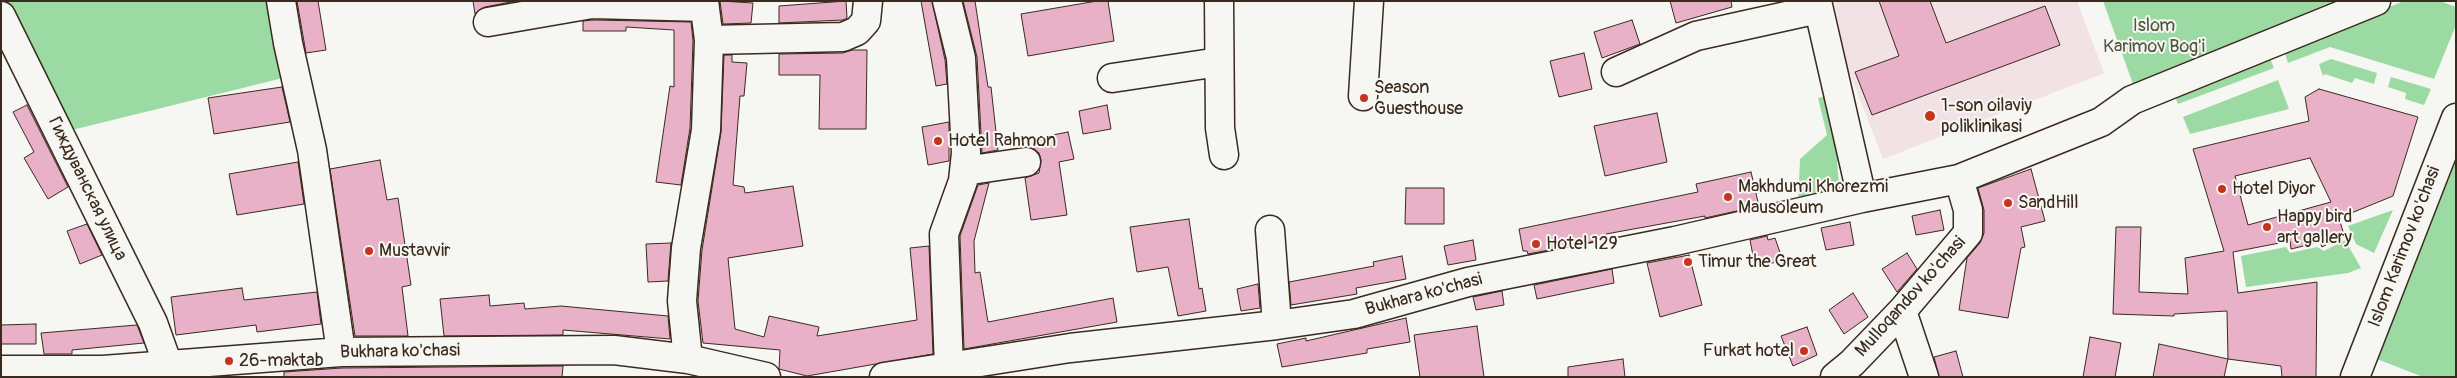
<!DOCTYPE html>
<meta charset="utf-8">
<style>
body{margin:0}
#map{position:relative;width:2457px;height:378px;overflow:hidden;background:#f6f6f2;font-family:Pangolin,sans-serif}
canvas{display:block}
.frame{position:absolute;inset:0;border:2px solid #3b2a1e;pointer-events:none}
</style>
<div id="map">
<canvas width="2457" height="378"></canvas>
<div class="frame"></div>
</div>
<script>
const context = document.querySelector('canvas').getContext('2d');
context.lineJoin = 'round';
function fill(path, color) {
  context.fillStyle = color;
  context.fill(path, 'evenodd');
}
function shape(rows) {
  const path = new Path2D();
  for (const r of rows) {
    path.moveTo(r[0], r[1]);
    for (let i = 2; i < r.length; i += 2) path.lineTo(r[i], r[i + 1]);
  }
  return path;
}
function stroke(path, color, width, dash) {
  context.strokeStyle = color;
  context.lineWidth = width;
  context.lineCap = dash ? 'butt' : 'round';
  context.setLineDash(dash || []);
  context.stroke(path);
}
function drawText(font, color, halo, rows, align = 'center') {
  context.font = font + ' Pangolin,sans-serif';
  context.lineWidth = 4;
  context.setLineDash([]);
  context.textBaseline = 'middle';
  context.strokeStyle = halo;
  context.fillStyle = color;
  for (const [text, x, y, turn = 0] of rows) {
    context.save();
    context.translate(x, y);
    context.rotate((+turn || 0) * Math.PI / 180);
    context.textAlign = isNaN(turn) ? turn : align;
    if (halo) context.strokeText(text, 0, 0);
    context.fillText(text, 0, 0);
    context.restore();
  }
}
const built = shape([
 [1834,1,2077,1,2104,73,1883,159,1847,66]
]);
const green = shape([
 [1,1,273,1,283,78,72,130],
 [2103,1,2334,1,2133,84],
 [2404,1,2440,1,2456,7,2456,25,2434,79,2330,47,2288,63,2284,50],
 [2269,56,2274,68,2178,104,2174,94],
 [2331,59,2377,73,2374,84,2355,78,2352,83,2325,74,2323,76,2319,64],
 [2391,77,2431,89,2424,105,2405,99,2406,93,2388,87],
 [2278,80,2289,109,2190,134,2183,117],
 [1831,95,1845,152,1837,162,1840,196,1798,207,1800,159,1827,135,1818,98],
 [2456,157,2456,377,2423,377,2377,359],
 [2393,210,2374,253,2356,244,2348,226],
 [2345,240,2361,268,2348,273,2246,287,2241,256,2286,247,2290,253,2317,247,2324,251]
]);
const building = shape([
 [297,1,318,1,326,50,306,53,297,1],
 [473,1,516,1,485,7,475,14,473,1],
 [720,1,753,3,751,23,723,24,720,1],
 [846,1,847,18,843,20,779,23,779,6,846,1],
 [921,1,932,1,945,60,947,84,936,86,921,1],
 [963,1,975,1,988,87,991,87,998,150,982,153,977,57,963,1],
 [1097,1,1108,1,1114,41,1028,56,1021,14,1097,1],
 [1670,1,1731,1,1732,7,1676,23,1670,1],
 [1879,1,1930,1,1946,43,2045,6,2060,45,1872,115,1855,72,1899,56,1879,1],
 [593,20,691,22,693,41,690,128,681,185,656,182,670,86,674,87,674,30,626,27,626,31,583,31,583,21,593,20],
 [1632,20,1640,44,1602,58,1594,32,1632,20],
 [852,50,867,50,866,129,819,129,820,75,779,75,779,54,843,53,852,50],
 [1584,53,1592,89,1559,97,1550,61,1584,53],
 [724,55,732,55,732,62,747,63,744,96,740,96,733,185,744,187,745,193,793,186,803,246,728,258,735,329,764,337,769,316,819,327,817,336,917,320,910,248,929,246,933,354,807,376,779,369,780,350,703,343,698,301,702,250,721,132,724,55],
 [282,87,290,122,214,134,208,98,282,87],
 [2319,89,2418,117,2393,196,2339,218,2344,235,2322,247,2320,242,2291,249,2290,241,2233,252,2238,293,2317,282,2316,377,2282,377,2281,366,2228,359,2227,311,2174,314,2174,316,2113,314,2116,227,2141,227,2139,292,2188,294,2185,258,2224,251,2193,149,2309,121,2305,97,2319,89],
 [2310,158,2331,202,2248,225,2235,176,2310,158],
 [27,105,68,187,48,199,24,158,34,152,13,112,27,105],
 [1107,105,1111,129,1083,134,1079,111,1107,105],
 [1657,113,1667,162,1605,176,1594,126,1657,113],
 [949,122,949,161,928,165,922,127,949,122],
 [1068,132,1074,159,1059,162,1067,215,1031,220,1025,178,1039,173,1041,160,1039,153,1034,149,1032,139,1068,132],
 [380,160,387,200,398,198,411,285,402,287,408,336,355,336,330,169,380,160],
 [298,162,304,204,237,215,229,174,298,162],
 [2031,169,2045,221,2021,227,2025,247,2021,248,2008,318,1959,310,1967,258,1980,243,1984,233,1984,210,1978,188,2031,169],
 [1751,172,1759,206,1705,218,1705,216,1606,234,1607,239,1528,254,1527,251,1523,251,1519,229,1698,192,1696,184,1751,172],
 [989,183,974,241,975,273,980,272,988,322,1113,298,1117,322,964,349,960,236,978,185,989,183],
 [1406,188,1444,188,1444,224,1405,224,1406,188],
 [1940,210,1944,230,1916,235,1912,216,1940,210],
 [1189,219,1199,289,1202,288,1206,311,1178,316,1168,267,1137,272,1130,227,1189,219],
 [1850,222,1854,245,1826,250,1821,228,1850,222],
 [87,224,102,255,80,264,67,231,87,224],
 [1767,236,1768,240,1775,238,1783,261,1755,266,1750,240,1767,236],
 [1473,240,1476,260,1448,265,1444,246,1473,240],
 [671,243,668,281,648,282,646,244,671,243],
 [1907,253,1917,269,1897,292,1882,269,1907,253],
 [1689,255,1702,305,1660,317,1647,263,1689,255],
 [1402,256,1406,279,1356,288,1357,294,1291,305,1289,282,1374,266,1373,262,1402,256],
 [1612,269,1614,283,1537,299,1534,285,1612,269],
 [1258,284,1260,308,1241,311,1237,289,1258,284],
 [242,288,244,300,317,292,321,324,257,332,256,325,176,335,171,297,242,288],
 [1502,291,1504,305,1476,310,1473,297,1502,291],
 [1853,293,1868,317,1844,334,1829,310,1853,293],
 [489,295,490,306,524,303,525,309,561,306,668,316,670,339,563,330,563,335,444,336,440,299,489,295],
 [1406,318,1410,342,1367,349,1367,353,1282,367,1277,344,1306,338,1306,341,1406,318],
 [36,324,36,344,1,344,1,325,36,324],
 [137,325,144,343,72,350,72,354,44,354,41,333,137,325],
 [1477,326,1484,377,1420,377,1414,335,1477,326],
 [1807,327,1817,355,1793,366,1781,336,1807,327],
 [2090,337,2121,343,2115,377,2083,377,2090,337],
 [2159,344,2228,359,2224,377,2153,377,2159,344],
 [1956,351,1963,377,1939,377,1934,357,1956,351],
 [1623,359,1625,377,1568,377,1568,367,1623,359],
 [563,366,562,377,284,377,284,372,342,368,563,366]
]);
const minor = shape([
 [281,1,288,43,312,150,341,352],
 [947,1,961,58,966,153,963,181,944,234,949,368],
 [1219,1,1220,128,1224,155],
 [1817,1,1862,198],
 [1,16,153,323,168,365],
 [488,22,592,4,705,7],
 [709,40,843,37,857,31,866,21,868,1],
 [1616,72,1696,36,1818,9],
 [1112,78,1219,62],
 [1363,96,1369,1],
 [964,171,1026,162],
 [1270,230,1277,325],
 [1902,311,1924,377],
 [688,359,682,301,686,248,706,130,709,40,704,1],
 [1,370,103,370,341,352,614,350,688,359,766,377],
 [884,377,1070,348,1277,325,1354,314,1468,282,1675,241,1862,198,1959,179,2101,122,2132,100,2376,1],
 [1835,377,1852,363,1902,311,1968,233,1968,210,1959,179],
 [2355,377,2456,118]
]);
const markers = [
 [1364,98,5,"#c8321e"],
 [1930,116,6,"#c8321e"],
 [938,141,5,"#c8321e"],
 [2222,189,5,"#c8321e"],
 [1728,197,5,"#c8321e"],
 [2008,203,5,"#c8321e"],
 [2267,227,5,"#c8321e"],
 [1536,244,5,"#c8321e"],
 [369,251,5,"#c8321e"],
 [1688,262,5,"#c8321e"],
 [1804,351,5,"#c8321e"],
 [229,361,5,"#c8321e"]
];
const parkNames = [
 ["Islom",2154,26],
 ["Karimov Bog'i",2154,47]
];
const poiNames = [
 ["Season",1374,88],
 ["Guesthouse",1374,109],
 ["1-son oilaviy",1941,106],
 ["poliklinikasi",1941,127],
 ["Hotel Rahmon",948,141],
 ["Makhdumi Khorezmi",1738,187],
 ["Mausoleum",1738,208],
 ["Hotel Diyor",2232,189],
 ["SandHill",2018,203],
 ["Happy bird",2277,217],
 ["art gallery",2277,238],
 ["Hotel 129",1546,244],
 ["Mustavvir",379,251],
 ["Timur the Great",1698,262],
 ["Furkat hotel",1794,351,"right"],
 ["26-maktab",239,361]
];
const streetNames = [
 ["Гиждуванская улица",87,189,64],
 ["Islom Karimov ko'chasi",2405,247,-69],
 ["Bukhara ko'chasi",1424,295,-15],
 ["Mulloqandov ko'chasi",1911,297,-48],
 ["Bukhara ko'chasi",400,352,-1]
];
fill(built, '#f2e1e5');
fill(green, '#9bdaa2');
fill(building, '#e9b1c7');
stroke(building, '#3b2a1e', 1);
stroke(minor, '#3b2a1e', 31);
stroke(minor, '#f6f6f2', 28);
for (const [x, y, r, color] of markers) {
  const dot = new Path2D();
  dot.arc(x, y, r, 0, 2 * Math.PI);
  context.fillStyle = color;
  context.fill(dot);
  stroke(dot, '#f6f6f2', 2);
}
drawText('18px', '#53563f', '#f6f6f2', parkNames);
drawText('18px', '#3b2a1e', '#f6f6f2', poiNames, 'left');
drawText('18px', '#3b2a1e', '#f6f6f2', streetNames);
</script>
